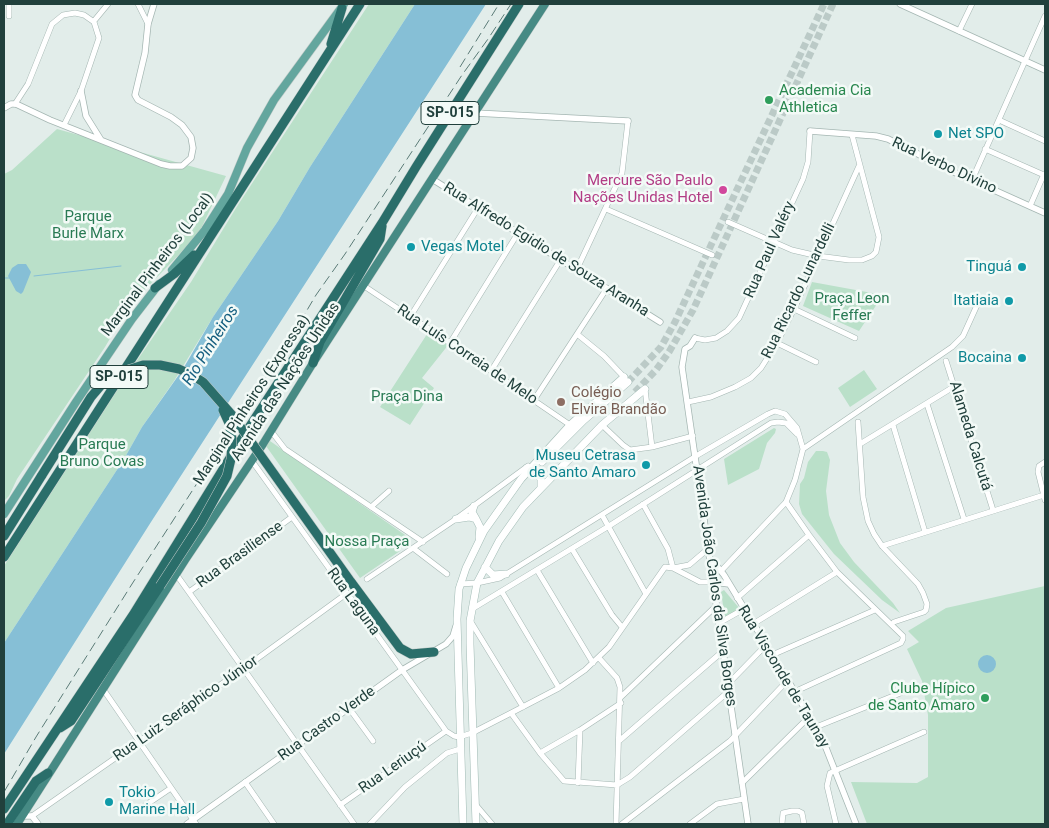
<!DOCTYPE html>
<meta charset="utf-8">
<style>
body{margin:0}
#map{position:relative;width:1049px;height:828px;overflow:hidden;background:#e2edea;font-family:Roboto,sans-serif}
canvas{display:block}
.frame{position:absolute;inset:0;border:5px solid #21403c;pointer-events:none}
</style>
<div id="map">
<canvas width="1049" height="828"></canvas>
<div class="frame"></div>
</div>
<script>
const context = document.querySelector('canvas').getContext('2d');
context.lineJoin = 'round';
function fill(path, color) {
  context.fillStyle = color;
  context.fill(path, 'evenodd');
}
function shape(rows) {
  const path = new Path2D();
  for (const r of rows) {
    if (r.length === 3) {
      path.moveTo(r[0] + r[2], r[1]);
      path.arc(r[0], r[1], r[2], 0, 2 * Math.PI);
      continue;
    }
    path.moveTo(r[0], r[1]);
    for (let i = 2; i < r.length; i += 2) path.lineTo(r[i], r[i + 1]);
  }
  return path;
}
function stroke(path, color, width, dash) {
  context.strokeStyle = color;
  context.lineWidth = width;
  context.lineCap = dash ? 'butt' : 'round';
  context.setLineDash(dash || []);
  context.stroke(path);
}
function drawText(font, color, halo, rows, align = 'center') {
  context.font = font + ' Roboto,sans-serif';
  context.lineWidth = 5;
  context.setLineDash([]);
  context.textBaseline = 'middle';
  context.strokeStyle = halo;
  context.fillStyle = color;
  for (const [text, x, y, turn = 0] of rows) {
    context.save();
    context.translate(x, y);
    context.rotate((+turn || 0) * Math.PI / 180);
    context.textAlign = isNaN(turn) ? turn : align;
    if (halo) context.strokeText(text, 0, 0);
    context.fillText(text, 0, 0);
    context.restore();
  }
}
const green = shape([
 [369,4,415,4,310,167,278,221,213,317,174,381,142,427,124,459,4,643,4,566,127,375,191,282,236,208],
 [57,129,226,176,198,235,130,305,105,347,17,479,9,496,4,501,4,174,12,170],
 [812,282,883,295,859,331,803,306],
 [429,331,449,344,422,378,434,388,410,425,380,407],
 [864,370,877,389,850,407,838,388],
 [774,428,776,429,775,433,767,443,759,469,728,485,724,459],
 [270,441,408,537,400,551,360,578,266,446],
 [816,451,823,451,827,452,830,460,826,491,829,515,840,543,854,562,893,603,900,613,882,600,834,554,802,514,799,504,800,484,804,478,808,462],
 [1045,586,1045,824,867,824,851,782,917,783,928,777,928,715,922,681,907,649,919,642,908,631,946,608],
 [724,590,740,609,725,618,721,592]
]);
const water = shape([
 [415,4,486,4,151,522,4,754,4,643,124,459,142,427,183,369,213,317,278,221,310,167],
 [18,264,26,264,31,272,23,292,21,294,16,291,8,276,12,268],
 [987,664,9]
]);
const stream = shape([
 [34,276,121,266],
 [4,278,10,278]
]);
const secondaryTunnel = shape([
 [628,382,661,347,675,322,824,4],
 [635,392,656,370,669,352,693,310,833,4]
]);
const minor = shape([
 [138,4,148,24],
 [9,16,9,4],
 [94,21,108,4],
 [959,31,972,4],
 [15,104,28,84,52,24,63,15,75,13,84,15,94,22,99,38,81,91,64,125],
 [999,120,1045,141],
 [985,149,1044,175],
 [972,180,1045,16],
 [1030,206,1044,174],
 [606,209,712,255],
 [728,222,792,250,818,256,849,260,862,260,872,256,876,252,879,237,852,135],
 [577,269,622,173,628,121],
 [364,286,450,343,570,425],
 [794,309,855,338],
 [410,317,478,208],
 [577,334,604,356,624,377],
 [695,338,705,340,716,338,727,331,739,318,803,179,808,162,810,131],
 [450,343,518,233],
 [777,343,816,362],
 [946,361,993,510],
 [491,371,561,259],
 [645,389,652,447],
 [534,400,607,288],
 [688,402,711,397,735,387,751,378,761,368,777,343,794,309,859,166],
 [927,404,964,519],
 [858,422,863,497,868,521,874,534,882,546,918,584,923,593,927,604,926,610,924,612,894,622],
 [602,425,623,445,630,450,652,447,693,436],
 [893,425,925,532],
 [271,431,285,449,423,542],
 [860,444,955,386],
 [803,449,952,347,963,336,978,303],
 [252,461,446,731,454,736,459,737,472,733,511,713,559,688,585,670,609,647,665,567,673,568,700,582,714,582],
 [1045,462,1039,466,1038,472,1045,500],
 [786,502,809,535,837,572,903,636,903,639,901,643,794,692],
 [643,504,668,549,673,568],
 [371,507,389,491],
 [602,515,646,594],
 [882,546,1044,495],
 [413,548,447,574],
 [572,549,612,615,622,627],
 [673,568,689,565,709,548],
 [537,570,593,663],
 [176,574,354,824],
 [367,579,456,519,528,466],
 [460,584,477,583,500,578,696,456,768,414,775,411,785,414,797,428,803,449,795,480,786,502,721,571],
 [189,592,292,517],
 [502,592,559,688],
 [737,598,809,535],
 [472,609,609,526,771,423,778,422,786,423,797,434],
 [471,622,523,707],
 [719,623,744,609],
 [753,624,837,572],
 [772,655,875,610],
 [599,658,617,678,620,687,616,824],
 [728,684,766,645],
 [103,689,196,824],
 [621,697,717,605],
 [349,708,373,741],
 [511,713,540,753,564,781,617,785,630,777,729,691],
 [816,727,918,686],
 [619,741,723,651],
 [540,753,580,730,621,703],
 [245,782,274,824],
 [578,783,580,730],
 [742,783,810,716],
 [475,804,492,824],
 [340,805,446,731],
 [137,811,171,788],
 [32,816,243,669,346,594],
 [370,824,405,787,447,753,460,749],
 [622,824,730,741,787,681],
 [690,824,717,804,744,799],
 [782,824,783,813,792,811,798,811,802,813,804,824],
 [836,824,827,786,830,773,924,732]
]);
const tertiary = shape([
 [900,4,1045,70],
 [81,91,86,116,101,140],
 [4,108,11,104,16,104,50,120,161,164,170,166,182,166,191,158,193,148,191,137,182,125,171,117,138,100,135,95,145,53,148,24,154,4],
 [475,113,628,121],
 [810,131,876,136,888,139,956,173,1045,213],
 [432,179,660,322],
 [695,338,690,346,685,349,682,367,748,824],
 [712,560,724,575,816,727,826,748,856,824],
 [714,582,729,584],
 [22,816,32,816,38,824],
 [187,824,402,670,446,644,453,636,456,626]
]);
const secondary = shape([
 [542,462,584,420,628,382],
 [527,468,531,468,539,476,541,479,541,488],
 [474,506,472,512,476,519],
 [456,519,469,517,476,519,480,527,479,537],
 [485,567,493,575,506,574],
 [463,824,457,619,459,589,466,568,484,531,521,479,570,425,624,377],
 [476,824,470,644,470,621,477,583,499,541,523,507,602,425,645,389]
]);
const primary = shape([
 [172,270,205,230,228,194,247,148,274,100,344,4],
 [4,514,76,402,132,319,159,284]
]);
const trunk = shape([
 [17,824,185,560,263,444,313,363,545,4]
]);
const motorway = shape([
 [331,44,342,8],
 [155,288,174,274,194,255],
 [313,363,320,342,380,239,382,226],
 [4,536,42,475],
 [4,557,360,4],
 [351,582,400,648,411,654,434,652],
 [60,728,71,721,160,586],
 [4,809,133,615,241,440,382,223,416,167,519,4],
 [7,824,36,781,48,773]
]);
const rail = shape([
 [460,67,499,4],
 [4,792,36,737,132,584,287,344,316,295,345,254,462,75,488,39,511,4]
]);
const motorwayBridge = shape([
 [42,475,91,397,103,383,115,374,143,365,160,365,179,369,192,375,203,382,232,415,351,582],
 [160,586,201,523,227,476,231,459,232,439,229,423,223,410]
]);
const markers = [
 [769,100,5,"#2e9e5b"],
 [938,134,5,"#0f9aa8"],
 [723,190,5,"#d1479c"],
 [411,247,5,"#0f9aa8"],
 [1022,267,5,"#0f9aa8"],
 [1009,301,5,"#0f9aa8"],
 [1022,358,5,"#0f9aa8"],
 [561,402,5,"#8d6e63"],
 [646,465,5,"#0f9aa8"],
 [985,698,5,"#2e9e5b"],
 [109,802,5,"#0f9aa8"]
];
const shields = [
 [450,113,58],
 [119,377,58]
];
const shieldNames = [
 ["SP-015",450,113],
 ["SP-015",119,377]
];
const leisureNames = [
 ["Academia Cia",779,91],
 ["Athletica",779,108],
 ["Clube Hípico",975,689,"right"],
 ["de Santo Amaro",975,706,"right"]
];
const cultureNames = [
 ["Net SPO",948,134,"left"],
 ["Vegas Motel",421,247,"left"],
 ["Tinguá",1012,267],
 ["Itatiaia",999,301],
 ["Bocaina",1012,358],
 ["Museu Cetrasa",636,456],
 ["de Santo Amaro",636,473],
 ["Tokio",119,793,"left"],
 ["Marine Hall",119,810,"left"]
];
const streetNames = [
 ["Rua Verbo Divino",944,166,25],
 ["Rua Alfredo Egidio de Souza Aranha",546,250,32],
 ["Rua Paul Valéry",770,250,-66],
 ["Marginal Pinheiros (Local)",158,265,-53],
 ["Rua Ricardo Lunardelli",799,291,-64],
 ["Rua Luís Correia de Melo",467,355,34],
 ["Avenida das Nações Unidas",286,382,-57],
 ["Marginal Pinheiros (Expressa)",252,400,-57],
 ["Alameda Calcutá",970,436,73],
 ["Rua Brasiliense",240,555,-36],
 ["Avenida João Carlos da Silva Borges",714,586,82],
 ["Rua Laguna",353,602,54],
 ["Rua Visconde de Taunay",783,677,59],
 ["Rua Luiz Seráphico Júnior",186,709,-35],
 ["Rua Castro Verde",327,724,-36],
 ["Rua Leriuçú",393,768,-35]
];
const hotelNames = [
 ["Mercure São Paulo",713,181],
 ["Nações Unidas Hotel",713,198]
];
const parkNames = [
 ["Parque",88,217],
 ["Burle Marx",88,234],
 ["Praça Leon",852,299],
 ["Feffer",852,316],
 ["Praça Dina",407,397],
 ["Parque",102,445],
 ["Bruno Covas",102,462],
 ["Nossa Praça",367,542]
];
const educationNames = [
 ["Colégio",571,393],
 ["Elvira Brandão",571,410]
];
const waterNames = [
 ["Rio Pinheiros",211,346,-58]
];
fill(green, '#bae0c9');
fill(water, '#86bfd6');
stroke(stream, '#86bfd6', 1);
stroke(secondaryTunnel, '#bbcac7', 7, [7, 3.5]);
stroke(minor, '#a4b6b2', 6);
stroke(tertiary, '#a4b6b2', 7);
stroke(secondary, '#a0bab4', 8);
stroke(primary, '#c1cac8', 9);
stroke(trunk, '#c1cac8', 9);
stroke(motorway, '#c1cac8', 10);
stroke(minor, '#fff', 5);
stroke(tertiary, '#fff', 5.5);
stroke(secondary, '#fff', 7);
stroke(primary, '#63a69e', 8);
stroke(trunk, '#468a84', 8);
stroke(motorway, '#2a6e6a', 9);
stroke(rail, '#5b7b77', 1, [10, 5]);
stroke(motorwayBridge, '#c1cac8', 10, []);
stroke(motorwayBridge, '#2a6e6a', 9);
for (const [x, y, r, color] of markers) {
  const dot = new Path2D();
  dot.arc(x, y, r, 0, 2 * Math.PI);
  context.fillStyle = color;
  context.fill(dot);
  stroke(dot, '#f3faf7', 2);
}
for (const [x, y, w] of shields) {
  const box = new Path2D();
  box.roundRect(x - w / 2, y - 11.5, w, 23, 4);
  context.fillStyle = '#f3faf7';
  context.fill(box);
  stroke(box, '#21403c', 1);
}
drawText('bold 14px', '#21403c', null, shieldNames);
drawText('15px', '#27864d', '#f3faf7', leisureNames, 'left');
drawText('15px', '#0d838f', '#f3faf7', cultureNames, 'right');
drawText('15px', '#21403c', '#f3faf7', streetNames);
drawText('15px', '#b23c85', '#f3faf7', hotelNames, 'right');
drawText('15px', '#287a53', '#f3faf7', parkNames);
drawText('15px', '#785e54', '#f3faf7', educationNames, 'left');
drawText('italic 16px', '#166081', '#f3faf7', waterNames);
</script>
